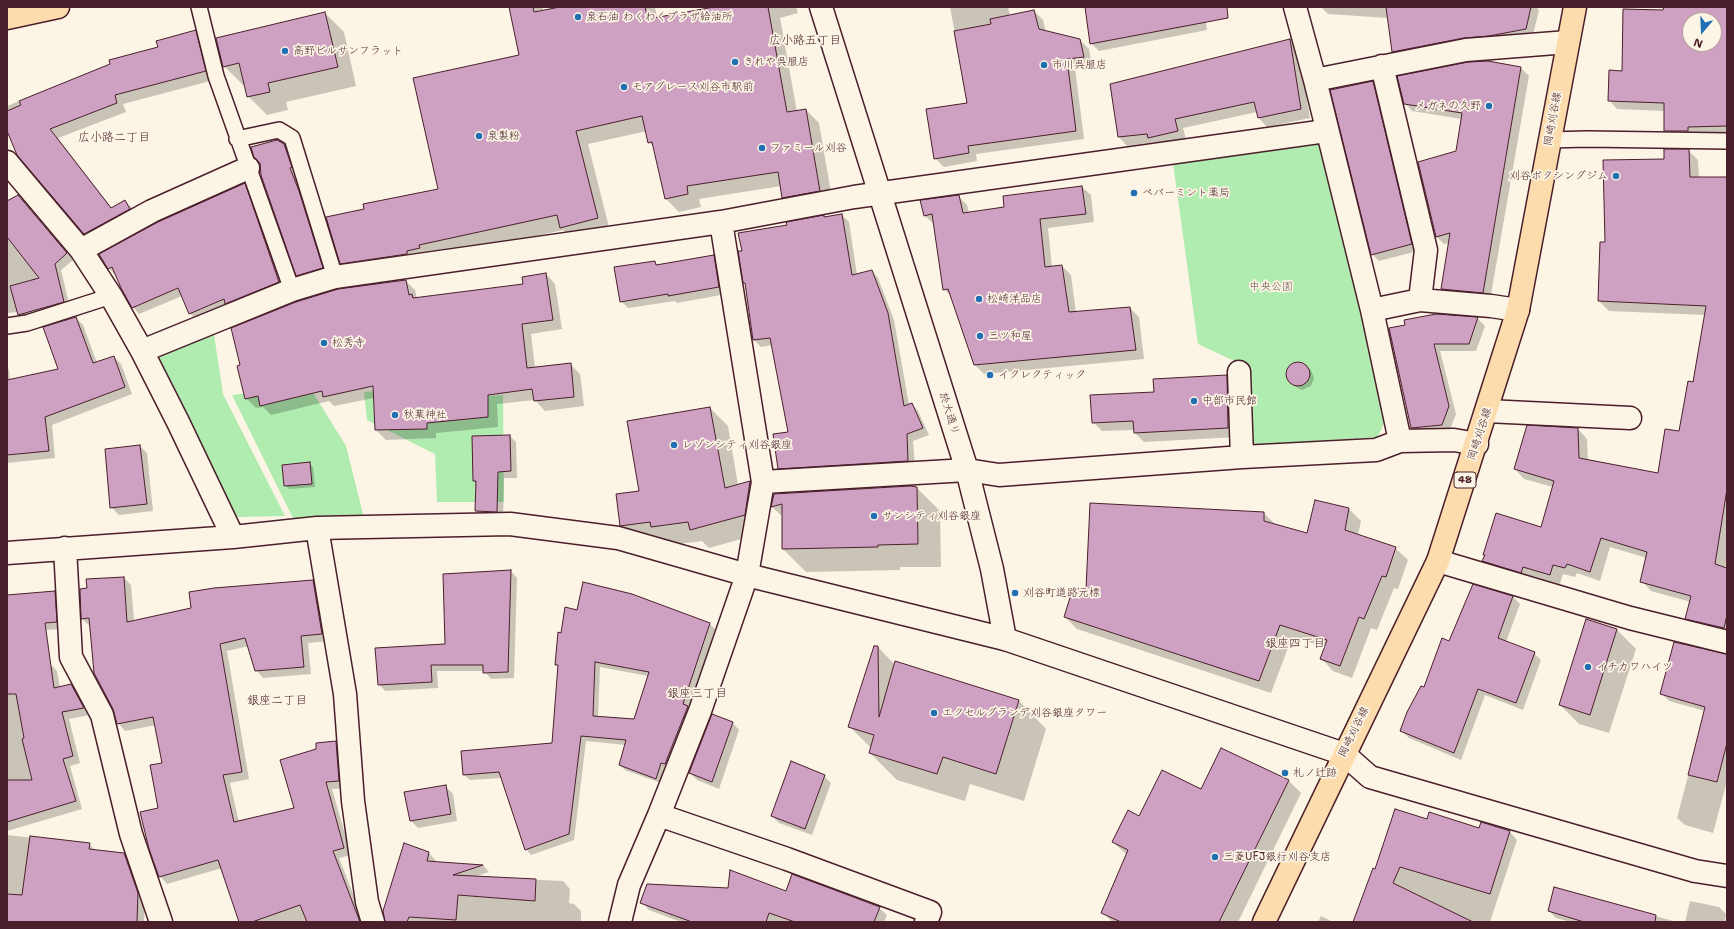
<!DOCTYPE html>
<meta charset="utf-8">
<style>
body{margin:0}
#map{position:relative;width:1734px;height:929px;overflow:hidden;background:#fcf5e5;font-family:"Shantell Sans",sans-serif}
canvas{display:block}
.frame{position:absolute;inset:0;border:8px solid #4a1f2b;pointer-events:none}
.north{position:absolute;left:1682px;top:12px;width:40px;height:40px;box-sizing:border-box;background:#fcf5e5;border:1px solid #b59f9b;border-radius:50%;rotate:199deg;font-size:11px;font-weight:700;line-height:16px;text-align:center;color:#4a1f2b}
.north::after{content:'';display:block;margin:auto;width:14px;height:18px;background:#1f6fb2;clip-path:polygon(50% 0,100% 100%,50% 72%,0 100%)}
</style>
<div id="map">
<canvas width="1734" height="929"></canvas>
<div class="frame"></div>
<div class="north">N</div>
</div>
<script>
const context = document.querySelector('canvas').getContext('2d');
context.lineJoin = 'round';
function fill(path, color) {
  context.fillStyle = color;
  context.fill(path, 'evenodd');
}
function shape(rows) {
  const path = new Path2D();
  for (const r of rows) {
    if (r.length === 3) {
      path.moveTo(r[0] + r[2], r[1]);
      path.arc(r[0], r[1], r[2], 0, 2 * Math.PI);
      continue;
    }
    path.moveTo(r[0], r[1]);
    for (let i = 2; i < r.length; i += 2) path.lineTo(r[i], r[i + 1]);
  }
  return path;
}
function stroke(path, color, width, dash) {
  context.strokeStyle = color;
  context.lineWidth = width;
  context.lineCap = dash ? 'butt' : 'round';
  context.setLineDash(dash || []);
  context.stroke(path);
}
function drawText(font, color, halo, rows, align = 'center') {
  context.font = font + ' "Shantell Sans","Klee One",sans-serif';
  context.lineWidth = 3.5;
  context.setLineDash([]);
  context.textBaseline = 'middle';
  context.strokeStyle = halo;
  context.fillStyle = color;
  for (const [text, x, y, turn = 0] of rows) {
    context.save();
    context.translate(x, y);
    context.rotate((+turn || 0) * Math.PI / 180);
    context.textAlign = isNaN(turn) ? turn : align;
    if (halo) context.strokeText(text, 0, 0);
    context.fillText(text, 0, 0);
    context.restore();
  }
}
const green = shape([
 [1320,141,1386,418,1378,437,1253,445,1245,366,1198,344,1173,163],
 [213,328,223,394,285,516,236,517,155,351],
 [456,385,457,398,503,395,504,502,437,502,435,454,367,420,364,392],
 [309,386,346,446,364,518,295,522,232,395]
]);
const shadow = shape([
 [510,7,543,7,543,11,566,7,655,7,657,18,722,7,796,7,798,13,780,18,797,112,806,110,819,123,833,204,796,210,783,197,781,186,699,199,701,207,679,212,666,199,654,147,649,142,647,131,588,144,610,231,574,240,563,230,354,276,341,263,366,210,439,190,520,56],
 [950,7,1008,7,1010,16,1034,11,1043,20,1046,32,1080,40,1089,49,1092,66,1075,68,1084,139,976,154,977,161,944,167,935,158,968,104],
 [1086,7,1204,7,1207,30,1099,51,1091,43],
 [1321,7,1536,7,1539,10,1533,35,1400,58,1393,51,1388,18,1328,14],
 [1665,7,1727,8,1727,135,1674,139,1665,131,1665,111,1617,109,1609,100,1623,72,1664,11],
 [1690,20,1714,20,1714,44,1690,44],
 [325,13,344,32,356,86,286,102,288,110,267,115,248,96,245,85,243,85,224,66],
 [195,32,204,41,214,80,123,104,126,112,58,138,112,208,125,201,134,210,94,242,85,233,7,128,7,106,111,64,159,47],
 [1290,40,1298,49,1310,118,1267,127,1259,118,1257,112,1183,128,1186,139,1157,146,1154,142,1127,146,1119,137],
 [1488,62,1521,68,1529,76,1490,300,1449,296,1442,289,1450,243,1444,244,1437,237,1457,151,1462,119,1412,111,1405,103],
 [1372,82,1379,89,1418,251,1379,261,1372,254],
 [284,145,290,151,328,274,304,281,297,275],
 [1688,150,1698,160,1699,178,1727,178,1727,555,1725,568,1727,569,1727,636,1696,628,1687,619,1691,602,1651,591,1642,581,1647,558,1610,547,1600,581,1577,573,1575,577,1563,574,1560,584,1533,576,1531,582,1493,571,1484,561,1486,556,1484,554,1542,529,1553,487,1524,479,1515,469,1578,429,1587,439,1588,461,1658,474,1679,432,1694,384,1706,315,1609,311,1599,301,1601,243,1606,243,1665,160],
 [244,184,251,191,285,288,196,320,190,313,182,296,139,314,133,307,115,275,109,268],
 [1082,187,1091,195,1094,222,1048,228,1052,267,1062,266,1071,275,1076,313,1130,308,1139,317,1144,359,984,374,975,365,952,297,944,289,934,224,924,215,958,196,967,205,969,213,1006,207],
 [18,196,73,260,61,270,70,308,25,321,18,315,18,312,7,313,7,203],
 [842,215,849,222,857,275,872,271,878,278,894,320,909,405,912,404,918,411,929,435,913,441,915,467,786,475,779,468,789,433,772,345,761,347,754,340,743,251,788,226,824,216,825,218],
 [713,256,721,264,726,294,677,303,675,301,628,308,621,301,655,262,658,266],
 [546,274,555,284,562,329,531,334,535,368,570,364,580,374,584,406,545,411,535,400,497,404,498,427,436,433,436,438,386,440,376,430,374,398,334,406,329,401,271,415,263,407,256,408,246,398,406,281,415,290,417,298,524,285],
 [76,318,83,325,97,363,114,357,121,364,132,394,52,425,55,458,7,463,7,367,9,370,10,380,60,369],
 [1477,318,1485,326,1476,351,1440,351,1456,414,1449,432,1419,435,1411,428,1390,329],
 [1299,363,1307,366,1311,370,1314,378,1311,386,1302,390,1294,386,1290,383,1287,374,1290,366],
 [1226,376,1235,385,1237,437,1144,442,1135,433,1135,430,1102,431,1093,422,1155,393],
 [710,408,728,426,738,485,750,482,768,500,763,533,709,548,702,541,670,545,639,543,621,525],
 [510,436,516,442,517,478,504,478,503,518,483,517,476,511,477,484,474,481,473,437],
 [140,446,147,453,153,511,119,515,111,507],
 [309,463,313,467,315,487,289,489,285,485],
 [917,488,940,511,941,567,900,567,900,570,806,572,783,549,783,517,772,507,774,495],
 [1349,509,1361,521,1358,535,1395,548,1408,560,1398,589,1394,588,1377,630,1371,628,1352,678,1333,671,1321,658,1325,647,1292,637,1271,693,1077,629,1065,617,1087,590,1264,513,1276,525,1308,534],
 [511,571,517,578,514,678,491,679,484,671,437,671,438,688,385,691,379,684,446,645,444,575],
 [124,578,131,585,134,621,313,581,320,588,329,641,308,643,311,674,263,678,256,670,249,646,227,651,249,779,230,783,239,822,296,809,317,749,336,742,343,749,346,788,332,789,351,855,339,858,364,922,240,922,222,868,167,884,160,876,159,809,163,764,156,725,125,731,118,723,94,625,90,626,82,619,88,589],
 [1473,586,1513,597,1520,604,1506,642,1534,653,1541,660,1523,710,1485,695,1461,760,1409,738,1402,731,1449,643],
 [54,592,62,599,63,629,7,632,7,596],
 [578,611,710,624,715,629,689,708,693,713,661,783,625,770,620,765,626,745,586,741,574,840,531,855,526,849,502,778,470,780,464,775,553,744,559,667,557,664,562,634],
 [600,667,648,676,634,720,598,717],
 [1587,620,1617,630,1636,649,1609,733,1579,724,1560,705],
 [878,647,895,665,896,662,1019,701,1046,729,1024,801,970,784,965,801,897,780,870,753,871,748,849,726],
 [1727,655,1727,781,1713,833,1685,825,1677,818,1705,711,1669,701,1662,694],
 [50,664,57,671,60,688,71,685,78,693,90,715,69,719,80,763,70,766,82,809,7,831,7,666],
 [732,722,739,730,719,789,697,780,690,773],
 [1221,749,1289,781,1301,793,1238,922,1112,922,1103,912,1127,855,1113,842,1139,817,1202,791],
 [824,776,831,783,812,835,779,823,772,816],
 [445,786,453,794,457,821,418,828,410,820],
 [1427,821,1480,829,1482,823,1510,832,1517,840,1490,922,1354,922,1376,870],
 [7,835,89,844,96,851,124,854,131,861,145,901,144,922,7,922],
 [429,853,436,861,435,862,483,865,489,872,474,877,563,881,570,889,569,903,574,904,581,911,581,922,386,922],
 [1554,888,1677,922,1571,922,1556,918,1549,911],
 [787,892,879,908,887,915,884,922,681,922,649,910,642,902],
 [1690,901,1719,907,1726,914,1725,922,1685,922],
 [1321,916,1333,922,1318,922]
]);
const building = shape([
 [509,7,533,7,534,12,560,7,645,7,648,19,714,7,768,7,787,112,806,109,820,191,782,198,778,172,687,186,688,194,665,199,652,142,648,143,642,116,576,131,598,218,560,228,557,215,419,245,420,248,407,251,407,254,340,264,326,217,364,209,363,204,438,189,413,78,519,55,509,7],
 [1085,7,1227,7,1228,18,1090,44,1085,7],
 [1386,7,1531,7,1526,29,1489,36,1464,38,1392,52,1386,7],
 [1664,7,1727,7,1727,126,1688,127,1688,131,1664,131,1664,103,1608,101,1609,70,1622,71,1623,9,1663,10,1664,7],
 [1690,20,1714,20,1714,44,1690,44,1690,20],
 [1034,10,1039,29,1080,39,1084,57,1067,59,1076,131,968,146,969,153,934,159,926,109,967,103,954,31,991,24,990,19,1034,10],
 [325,12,338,67,268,83,270,92,247,97,239,63,223,67,216,38,325,12],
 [196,30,206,71,115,95,117,103,50,129,111,208,125,200,130,209,84,234,17,155,7,131,7,111,21,105,19,101,110,64,109,60,158,47,156,41,196,30],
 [1290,39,1301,109,1258,118,1254,102,1175,119,1178,131,1148,138,1147,134,1118,137,1110,84,1290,39],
 [1488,61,1521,67,1483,293,1441,289,1450,233,1436,237,1418,162,1456,151,1462,113,1404,104,1397,76,1468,62,1488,61],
 [1373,81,1412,244,1371,255,1330,90,1373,81],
 [277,140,284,144,292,167,290,168,299,191,323,268,296,276,261,175,260,163,254,158,251,147,277,140],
 [1664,149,1689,149,1690,177,1727,177,1727,489,1715,564,1727,568,1727,615,1724,628,1685,619,1691,596,1640,582,1647,552,1601,538,1590,572,1567,564,1565,568,1553,565,1550,575,1523,567,1521,573,1482,561,1485,555,1483,555,1496,513,1541,527,1554,481,1514,469,1527,425,1578,428,1579,458,1658,473,1665,429,1679,431,1688,381,1693,382,1706,306,1598,301,1600,242,1605,242,1603,160,1664,159,1664,149],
 [245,183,279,282,225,304,224,299,189,314,178,288,132,308,121,288,112,267,108,269,99,254,158,222,245,183],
 [1082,186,1086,214,1040,219,1045,267,1062,265,1069,312,1130,307,1136,350,974,365,948,289,943,290,932,214,924,216,920,200,959,195,963,213,1004,207,1003,196,1082,186],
 [18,195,67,253,55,264,64,302,18,315,10,286,39,278,7,237,7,201,18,195],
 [842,214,852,275,872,270,888,313,904,406,912,403,923,428,907,434,908,461,778,469,773,434,788,432,770,338,753,340,745,283,743,283,738,251,742,251,738,233,787,225,786,222,824,215,824,217,842,214],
 [714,255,719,287,668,296,668,294,620,302,614,267,655,261,656,265,714,255],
 [546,273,553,320,522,324,527,368,571,363,574,397,534,401,532,389,488,395,488,417,427,423,427,429,375,430,373,386,323,397,322,391,260,406,258,396,245,399,237,366,240,365,231,328,296,302,338,289,406,280,409,295,412,294,413,298,523,284,522,277,546,273],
 [1436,314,1478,317,1469,344,1434,344,1449,406,1442,425,1411,428,1389,328,1405,325,1404,320,1436,314],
 [76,317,93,363,114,356,125,387,45,417,49,451,7,455,7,380,58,369,43,327,76,317],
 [1298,374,12],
 [1227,375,1228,428,1134,433,1133,421,1092,423,1090,395,1154,392,1153,379,1227,375],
 [710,407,725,488,750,481,745,515,690,530,688,522,651,527,650,522,620,526,616,494,639,491,627,421,710,407],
 [510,435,511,471,498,472,497,512,475,511,476,481,473,481,472,436,510,435],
 [140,445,147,504,110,508,105,449,140,445],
 [310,462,312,484,284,486,282,465,310,462],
 [910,486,917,487,918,544,878,545,878,547,782,549,782,504,771,507,774,494,910,486],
 [1315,500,1349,508,1345,530,1396,547,1386,577,1382,576,1364,619,1359,617,1340,666,1320,659,1327,640,1280,625,1259,681,1064,617,1073,588,1086,589,1090,503,1264,512,1264,521,1307,533,1315,500],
 [511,570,508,672,483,673,483,665,431,665,432,682,378,685,375,648,445,644,443,574,511,570],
 [124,577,127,622,191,608,189,592,214,588,313,580,322,634,301,636,304,667,255,671,245,638,220,644,242,772,223,775,234,822,294,808,280,760,316,749,316,743,336,741,339,781,326,782,344,848,333,851,360,922,307,922,300,905,252,922,239,922,218,860,159,877,149,849,140,812,158,808,150,765,162,763,153,717,117,724,113,709,94,673,89,618,81,619,80,589,87,588,86,579,124,577],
 [583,582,632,594,710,623,683,704,688,706,665,764,661,763,656,779,619,765,626,740,581,736,569,834,525,850,499,772,463,775,461,751,552,743,558,665,555,665,558,632,561,633,565,607,577,610,583,582],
 [595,662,649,672,634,719,593,716,595,662],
 [1473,584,1513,596,1498,638,1535,652,1516,703,1478,689,1454,753,1400,731,1407,712,1421,686,1424,687,1442,638,1449,641,1473,584],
 [55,591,57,622,45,623,54,688,71,684,84,708,62,712,73,756,63,759,76,801,7,822,7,780,32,780,22,739,24,738,16,694,7,694,7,595,55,591],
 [1586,619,1617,629,1590,715,1559,705,1586,619],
 [1674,642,1727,654,1727,743,1717,782,1688,775,1705,707,1660,694,1674,642],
 [874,646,878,646,879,717,895,661,1019,700,996,774,943,757,937,774,869,753,874,735,848,727,874,646],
 [712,714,733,722,712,782,689,773,712,714],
 [1221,748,1289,780,1219,922,1121,922,1101,913,1128,850,1112,842,1128,810,1139,816,1162,770,1201,789,1221,748],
 [791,761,825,775,805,829,771,816,791,761],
 [446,785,451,814,410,821,404,792,446,785],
 [1395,809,1427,819,1429,812,1479,828,1481,822,1510,831,1490,894,1400,867,1393,883,1473,922,1353,922,1373,868,1375,869,1395,809],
 [30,836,90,843,89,849,124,853,138,893,137,922,7,922,7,894,22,895,30,836],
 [404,843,429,852,427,861,483,865,453,875,536,879,535,901,458,895,456,920,409,917,407,922,385,922,383,911,404,843],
 [730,870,786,891,792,874,880,907,874,922,795,922,769,913,766,922,692,922,640,903,647,884,728,888,730,870],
 [1554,887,1656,915,1655,922,1584,922,1548,911,1554,887]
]);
const lane = shape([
 [199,7,216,76,292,290],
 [237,139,279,130,292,138,335,277],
 [1549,140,1587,139,1727,141],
 [7,326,27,323,111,296]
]);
const street = shape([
 [1295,7,1315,80,1372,310,1400,441],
 [1382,66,1426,250,1420,300],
 [1315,80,1466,50,1568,42],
 [7,162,81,250,111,296,142,351,178,422,233,537],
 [81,250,152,211,248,168],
 [1372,310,1420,300,1491,306,1518,310],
 [142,351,292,290,335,277,721,222,854,197,1326,131],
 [1239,372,1242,457],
 [1487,411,1630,418],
 [763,482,967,470,999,475,1242,457,1376,450,1400,441,1454,440,1477,444],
 [317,528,345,694,353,801,367,902,373,922],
 [65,548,71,657,102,715,131,834,161,922],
 [7,553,233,537,317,528,510,524,618,538,747,575,1005,639],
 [1438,561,1630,618,1727,642],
 [1344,754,1370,777,1695,871,1727,876],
 [659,815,700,711,747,575,763,482,721,222],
 [620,922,629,885,659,815,787,859,930,912,926,922]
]);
const secondary = shape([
 [821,7,967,470,992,569,1005,639,1344,754]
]);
const primary = shape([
 [7,18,58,7],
 [1264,922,1438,561,1518,310,1575,7]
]);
const markers = [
 [578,17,4,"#1f6fb2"],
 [285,51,4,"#1f6fb2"],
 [735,62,4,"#1f6fb2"],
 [1044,65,4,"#1f6fb2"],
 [624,87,4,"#1f6fb2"],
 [1489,106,4,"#1f6fb2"],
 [479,136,4,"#1f6fb2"],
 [762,148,4,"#1f6fb2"],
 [1616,176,4,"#1f6fb2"],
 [1134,193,4,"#1f6fb2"],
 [979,299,4,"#1f6fb2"],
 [980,336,4,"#1f6fb2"],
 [324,343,4,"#1f6fb2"],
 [990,375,4,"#1f6fb2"],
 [1194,401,4,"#1f6fb2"],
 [395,415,4,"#1f6fb2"],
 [674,445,4,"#1f6fb2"],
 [874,516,4,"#1f6fb2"],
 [1015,593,4,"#1f6fb2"],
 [1588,667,4,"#1f6fb2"],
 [934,713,4,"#1f6fb2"],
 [1285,773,4,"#1f6fb2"],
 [1215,857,4,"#1f6fb2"]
];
const shields = [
 [1465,480,22]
];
const shieldNames = [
 ["48",1465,480]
];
const poiNames = [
 ["泉石油 わくわくプラザ給油所",586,17],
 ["高野ビルサンフラット",293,51],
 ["きれや呉服店",743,62],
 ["市川呉服店",1052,65],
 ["モアグレース刈谷市駅前",632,87],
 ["メガネの久野",1481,106,"right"],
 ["泉製粉",487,136],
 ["ファミール刈谷",770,148],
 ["刈谷ボクシングジム",1608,176,"right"],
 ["ペパーミント薬局",1142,193],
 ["松崎洋品店",987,299],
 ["三ツ和屋",988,336],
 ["松秀寺",332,343],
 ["イクレクティック",998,375],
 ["中部市民館",1202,401],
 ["秋葉神社",403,415],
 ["レゾンシティ刈谷銀座",682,445],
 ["サンシティ刈谷銀座",882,516],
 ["刈谷町道路元標",1023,593],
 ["イチカワハイツ",1596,667],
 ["エクセルグランデ刈谷銀座タワー",942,713],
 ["札ノ辻跡",1293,773],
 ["三菱UFJ銀行刈谷支店",1223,857]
];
const streetNames = [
 ["岡崎刈谷線",1553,119,-80],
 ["於大通り",949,414,73],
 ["岡崎刈谷線",1480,434,-72],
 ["岡崎刈谷線",1354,732,-64]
];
const parkNames = [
 ["中央公園",1271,287]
];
const neighbourhoodNames = [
 ["広小路五丁目",805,41],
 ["広小路二丁目",114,138],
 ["銀座四丁目",1295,644],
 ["銀座三丁目",697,694],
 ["銀座二丁目",277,701]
];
fill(green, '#b0ebb0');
fill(shadow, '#0003');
fill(building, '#cea1c3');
stroke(building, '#4a1f2b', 1);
stroke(lane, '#4a1f2b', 18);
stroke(street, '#4a1f2b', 25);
stroke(secondary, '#4a1f2b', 25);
stroke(primary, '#4a1f2b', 25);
stroke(lane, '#fcf5e5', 15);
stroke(street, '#fcf5e5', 22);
stroke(secondary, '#fcf5e5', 22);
stroke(primary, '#fcdcac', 22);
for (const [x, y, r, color] of markers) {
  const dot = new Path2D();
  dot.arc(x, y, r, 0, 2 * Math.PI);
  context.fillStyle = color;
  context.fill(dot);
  stroke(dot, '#fcf5e5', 1.5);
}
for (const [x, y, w] of shields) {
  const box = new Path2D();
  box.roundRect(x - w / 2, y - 8, w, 16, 3);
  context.fillStyle = '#fcf5e5';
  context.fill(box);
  stroke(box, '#4a1f2b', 1);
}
drawText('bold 10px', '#4a1f2b', null, shieldNames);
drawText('11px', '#4a1f2b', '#fcf5e5', poiNames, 'left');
drawText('11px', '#4a1f2b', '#fcf5e5', streetNames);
drawText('11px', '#64524c', '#fcf5e5', parkNames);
drawText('12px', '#4a1f2b', '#fcf5e5', neighbourhoodNames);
</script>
